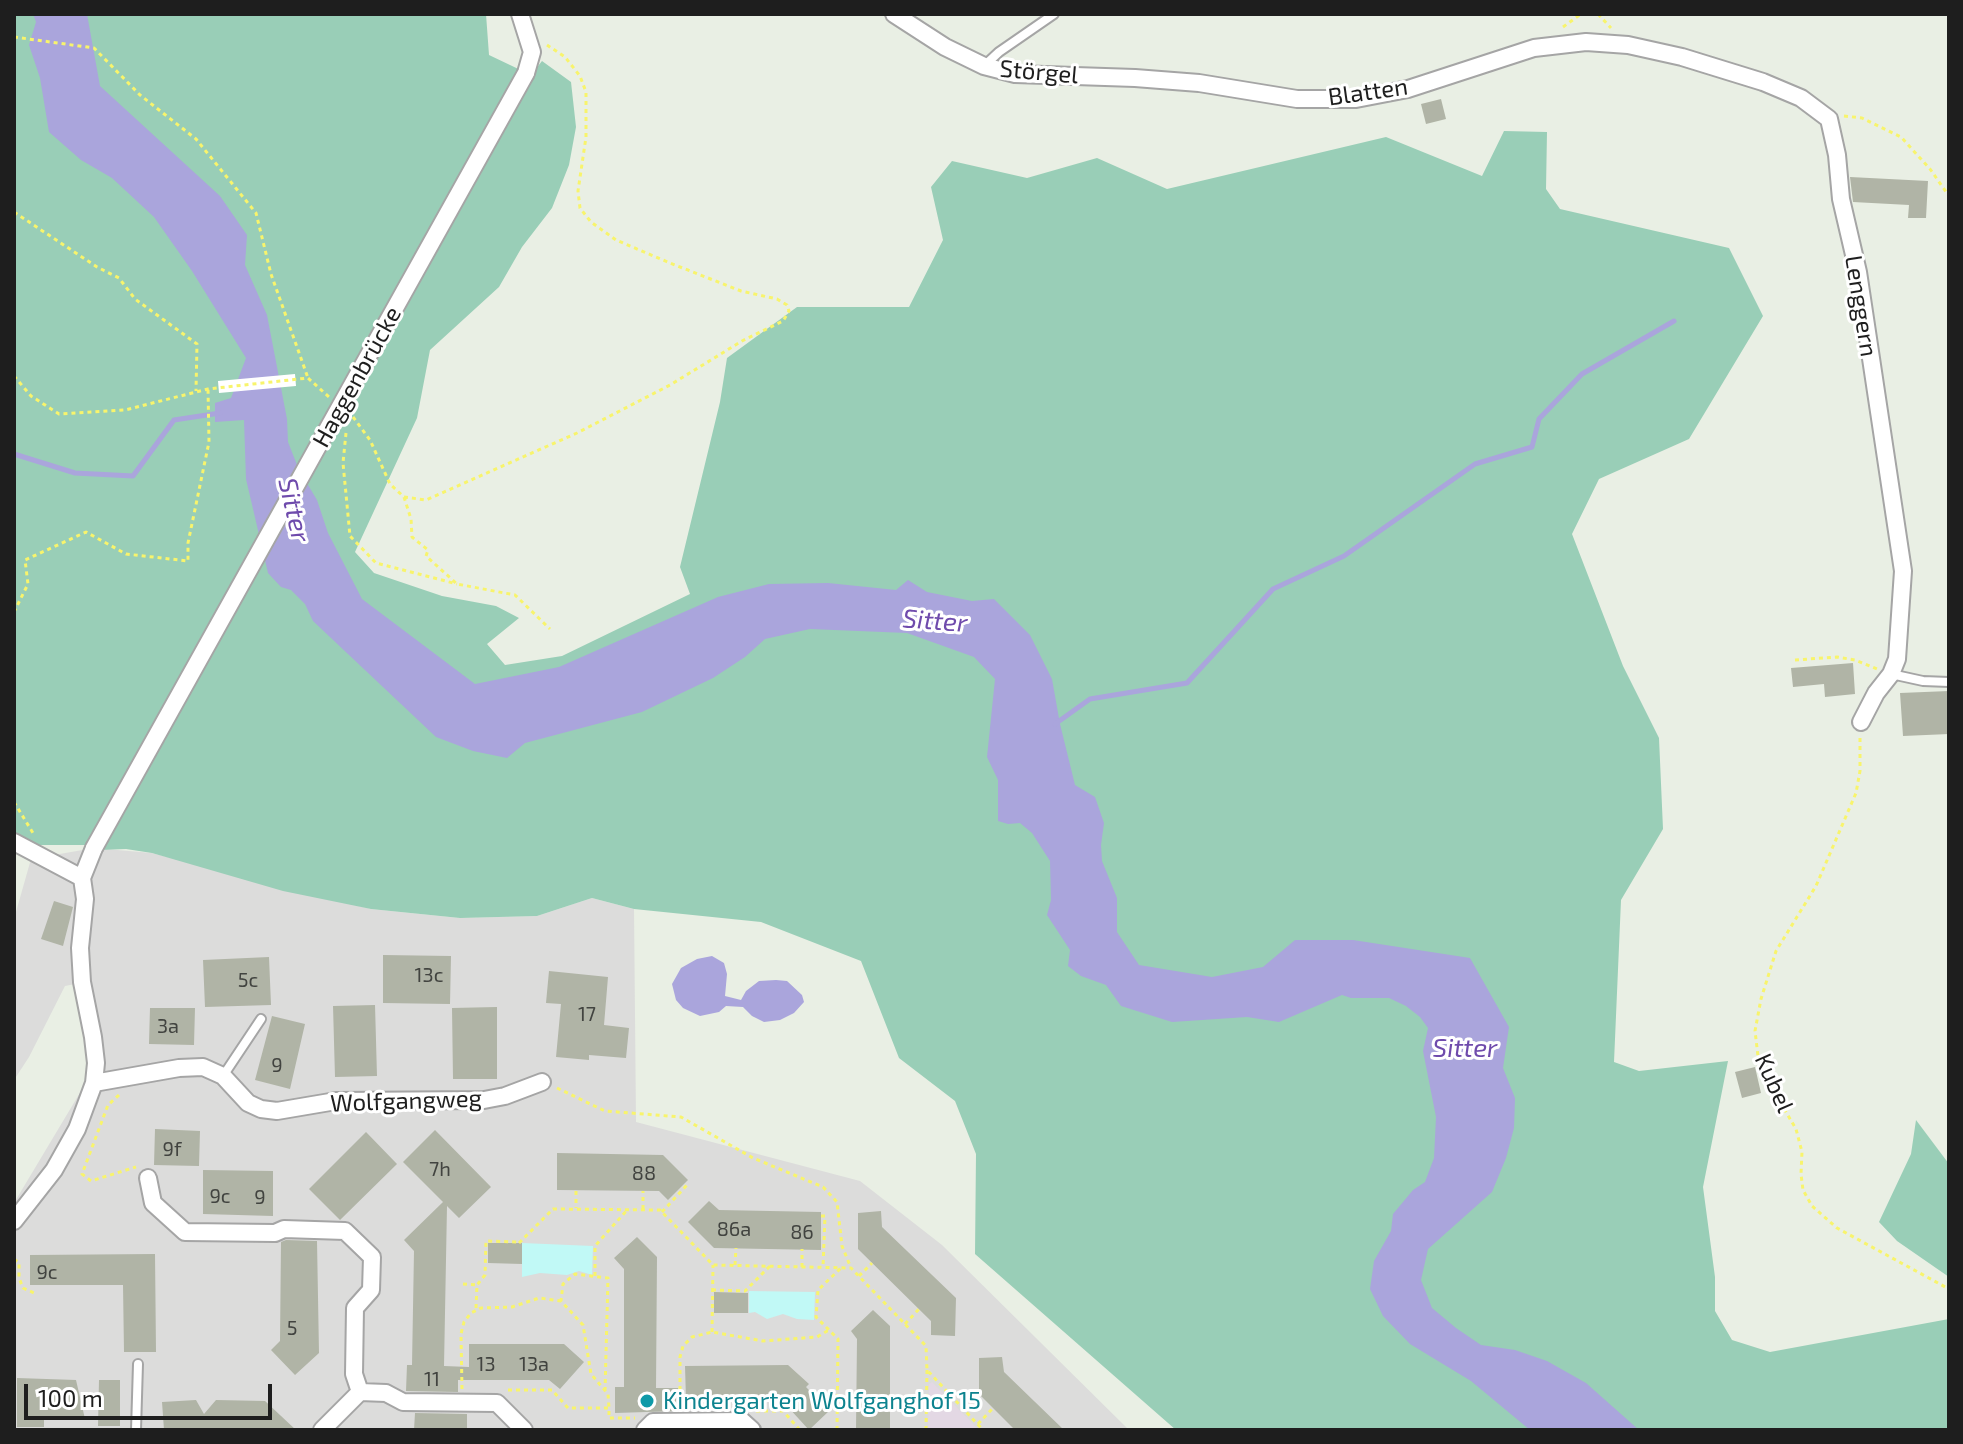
<!DOCTYPE html>
<meta charset="utf-8">
<style>
body{margin:0}
#map{position:relative;width:1963px;height:1444px;overflow:hidden;background:#e9efe4;font-family:"Exo 2",sans-serif}
canvas{display:block}
.frame{position:absolute;inset:0;border:16px solid #1e1e1e;pointer-events:none}
.scale{position:absolute;left:24px;top:1384px;width:248px;height:36px;box-sizing:border-box;border:4px solid #1e1e1e;border-top:0;padding-left:10px;font-size:24px;line-height:28px;white-space:nowrap;color:#1e1e1e;-webkit-text-stroke:6px #fff;paint-order:stroke}
</style>
<div id="map">
<canvas width="1963" height="1444"></canvas>
<div class="frame"></div>
<div class="scale">100 m</div>
</div>
<script>
const context = document.querySelector('canvas').getContext('2d');
context.lineJoin = 'round';
function fill(path, color) {
  context.fillStyle = color;
  context.fill(path, 'evenodd');
}
function shape(rows) {
  const path = new Path2D();
  for (const r of rows) {
    path.moveTo(r[0], r[1]);
    for (let i = 2; i < r.length; i += 2) path.lineTo(r[i], r[i + 1]);
  }
  return path;
}
function stroke(path, color, width, dash) {
  context.strokeStyle = color;
  context.lineWidth = width;
  context.lineCap = dash ? 'butt' : 'round';
  context.setLineDash(dash || []);
  context.stroke(path);
}
function drawText(font, color, halo, rows, align = 'center') {
  context.font = font + ' "Exo 2",sans-serif';
  context.lineWidth = 6;
  context.setLineDash([]);
  context.textBaseline = 'middle';
  context.strokeStyle = halo;
  context.fillStyle = color;
  for (const [text, x, y, turn = 0] of rows) {
    context.save();
    context.translate(x, y);
    context.rotate((+turn || 0) * Math.PI / 180);
    context.textAlign = isNaN(turn) ? turn : align;
    if (halo) context.strokeText(text, 0, 0);
    context.fillText(text, 0, 0);
    context.restore();
  }
}
const residential = shape([
 [94,848,152,853,371,909,460,918,537,916,592,898,634,909,636,1122,860,1181,942,1245,1129,1430,14,1430,14,1203,90,1076,87,1035,75,984,65,986,29,1057,14,1080,14,919,31,859]
]);
const forest = shape([
 [14,14,486,14,489,55,531,75,542,61,571,82,576,127,569,165,552,208,522,247,499,287,430,350,417,418,355,552,374,573,442,596,496,606,519,618,487,644,505,665,562,656,690,594,680,567,720,402,727,358,797,307,909,307,943,240,931,187,952,161,1027,178,1097,158,1167,189,1386,137,1482,176,1504,131,1547,132,1546,189,1560,209,1729,248,1763,316,1689,439,1599,479,1572,534,1623,666,1659,738,1663,829,1621,900,1614,1062,1639,1071,1728,1061,1703,1187,1715,1277,1715,1311,1732,1340,1770,1352,1949,1319,1949,1430,1176,1430,975,1254,976,1154,955,1101,899,1058,861,961,761,922,634,909,592,898,537,916,460,918,371,909,283,891,152,853,126,849,99,850,90,845,37,845,14,833],
 [1916,1120,1949,1164,1949,1277,1897,1241,1879,1222,1911,1154]
]);
const park = shape([
 [522,1243,593,1246,592,1275,579,1271,567,1275,540,1273,522,1277],
 [749,1291,815,1292,814,1320,797,1319,783,1314,767,1319,755,1312,749,1313]
]);
const plaza = shape([
 [932,1382,979,1430,928,1430,929,1384]
]);
const water = shape([
 [33,14,87,14,100,86,220,196,247,235,245,265,267,315,287,419,288,442,299,470,317,500,328,533,362,599,475,684,559,667,718,597,769,584,828,583,896,590,908,580,927,592,972,601,994,599,1030,635,1052,679,1060,724,1075,785,1095,797,1104,823,1101,845,1102,861,1117,898,1117,932,1139,965,1212,977,1263,967,1295,940,1353,940,1470,958,1509,1027,1503,1068,1515,1098,1514,1128,1506,1158,1492,1192,1428,1249,1421,1280,1432,1308,1456,1328,1481,1345,1515,1350,1547,1361,1586,1383,1639,1430,1530,1430,1471,1381,1410,1344,1383,1316,1370,1289,1374,1261,1391,1231,1393,1214,1413,1190,1425,1182,1434,1158,1436,1117,1423,1051,1428,1028,1420,1017,1406,1006,1389,998,1351,998,1342,995,1279,1022,1247,1017,1172,1022,1121,1006,1106,985,1081,976,1068,966,1070,950,1047,915,1051,900,1050,861,1032,833,1020,823,1008,824,998,821,998,780,987,757,995,679,974,657,907,633,810,629,765,639,745,657,713,678,642,712,525,743,507,758,473,751,436,737,313,621,305,604,291,590,281,587,268,573,246,479,244,420,215,422,215,403,231,398,246,358,192,271,154,217,112,178,81,160,49,132,40,78,29,45,36,22],
 [712,956,724,963,727,974,725,996,741,1000,746,991,759,981,776,980,787,981,802,995,804,1002,794,1013,780,1020,764,1022,752,1016,743,1007,726,1006,719,1012,700,1016,683,1008,676,1000,672,984,681,968,697,959]
]);
const pier = shape([
 [295,374,296,386,219,393,218,381]
]);
const stream = shape([
 [14,454,75,473,133,476,174,420,220,413],
 [1055,724,1090,699,1187,683,1273,589,1344,556,1475,464,1532,447,1539,419,1582,374,1674,321]
]);
const building = shape([
 [1441,99,1446,119,1426,124,1421,104],
 [1850,177,1928,181,1926,218,1908,218,1909,205,1853,202],
 [1853,663,1855,694,1825,697,1824,684,1793,687,1791,668],
 [1949,691,1949,734,1903,736,1900,693],
 [54,901,73,907,63,946,41,939],
 [383,955,451,956,450,1004,383,1003],
 [269,957,271,1005,205,1007,203,960],
 [549,971,608,977,604,1025,629,1028,626,1058,589,1055,589,1060,556,1057,561,1004,546,1003],
 [375,1005,377,1076,335,1077,333,1006],
 [497,1007,497,1079,453,1079,452,1008],
 [150,1008,195,1008,194,1045,149,1044],
 [272,1016,305,1024,290,1089,255,1080],
 [1755,1067,1761,1093,1742,1098,1735,1072],
 [155,1129,200,1131,199,1166,154,1165],
 [435,1130,491,1187,459,1218,447,1206,444,1366,469,1367,469,1344,564,1344,584,1362,560,1389,549,1380,458,1380,458,1392,406,1391,407,1365,412,1365,414,1251,404,1240,443,1202,403,1162],
 [366,1132,397,1164,340,1220,309,1189],
 [557,1153,663,1155,688,1180,668,1200,659,1191,557,1190],
 [203,1170,273,1171,273,1216,203,1214],
 [709,1201,719,1210,821,1212,821,1250,714,1248,688,1222],
 [881,1211,882,1227,956,1298,955,1336,931,1335,931,1321,858,1249,858,1213],
 [637,1237,657,1257,656,1388,678,1388,678,1411,615,1413,615,1387,624,1387,624,1269,614,1258],
 [286,1240,317,1241,319,1353,295,1375,271,1350,280,1341,281,1242],
 [488,1243,522,1243,522,1264,488,1263],
 [155,1254,156,1352,124,1352,123,1285,30,1285,30,1255],
 [714,1292,748,1293,748,1313,714,1313],
 [873,1310,890,1326,890,1430,856,1430,857,1339,851,1331],
 [1002,1357,1004,1372,1064,1430,1015,1430,979,1394,979,1358],
 [788,1365,809,1384,806,1387,829,1411,809,1430,788,1407,786,1409,768,1392,768,1398,686,1399,685,1366],
 [17,1378,76,1380,85,1419,44,1419,44,1427,17,1427],
 [99,1380,120,1380,120,1426,98,1426],
 [196,1400,204,1414,216,1400,265,1401,296,1430,164,1430,162,1402],
 [415,1413,467,1414,467,1430,414,1430]
]);
const path = shape([
 [1598,14,1611,28],
 [1563,27,1581,14],
 [14,37,94,48,140,95,196,139,256,213,271,274,308,378],
 [1844,116,1862,118,1901,137,1930,169,1949,196],
 [14,212,97,267,119,278,135,299,197,344,196,391],
 [14,376,31,396,59,414,125,410,208,389,308,378,329,397],
 [353,417,370,440,390,484,404,497,426,500,577,433,670,385,742,341,783,321,789,311,787,305,777,299,741,291,670,263,616,240,591,222,580,208,578,191,586,137,586,92,580,76,565,57,547,45],
 [346,433,343,463,350,536,376,563,457,584],
 [404,497,411,519,412,537,428,550,426,556,457,584,515,595,550,629],
 [14,612,28,584,25,560,86,532,126,554,188,561,188,543,209,442,208,389],
 [1795,660,1837,657,1855,660,1877,669],
 [1860,738,1860,771,1856,793,1816,886,1776,951,1761,999,1755,1031,1758,1056,1769,1083,1796,1129,1802,1152,1801,1174,1803,1190,1812,1206,1837,1228,1949,1289],
 [14,802,33,833],
 [557,1088,605,1111,681,1117,753,1158,823,1187,837,1202,842,1246,851,1268],
 [119,1095,108,1105,82,1174,91,1181,136,1167],
 [576,1191,576,1208],
 [643,1209,643,1191],
 [662,1212,687,1185,685,1183],
 [821,1216,825,1216,823,1267],
 [519,1243,553,1209,660,1210,713,1265,851,1268,926,1346,927,1370,983,1430],
 [14,1259,19,1263,19,1278,23,1288,34,1293],
 [735,1265,736,1248],
 [802,1267,802,1249],
 [595,1276,595,1246,628,1209],
 [859,1276,872,1263],
 [463,1284,477,1285],
 [712,1290,745,1291,770,1266],
 [476,1308,477,1285,485,1275,486,1241,520,1242],
 [905,1324,919,1309],
 [712,1332,713,1265],
 [462,1389,461,1334,464,1322,471,1313,481,1308,512,1307,539,1298,561,1301],
 [508,1390,552,1390,568,1408,609,1408,609,1418,635,1418],
 [605,1391,608,1278,575,1274,563,1284,561,1301,583,1325,591,1374,608,1394,609,1408],
 [680,1406,680,1357,683,1346,692,1337,712,1332,763,1341,817,1337,829,1330],
 [756,1411,783,1411,800,1430],
 [978,1424,993,1408],
 [837,1430,838,1339,816,1317,818,1290,841,1268],
 [926,1430,927,1370]
]);
const lane = shape([
 [984,66,999,52,1054,14],
 [1891,674,1923,681,1949,682],
 [223,1076,261,1019],
 [136,1430,138,1364]
]);
const street = shape([
 [520,14,532,52,526,73],
 [894,14,945,47,984,66,1015,74,1135,78,1199,83,1297,99,1356,99,1408,89,1534,48,1586,42,1628,45,1682,57,1763,82,1801,98,1829,119,1837,155,1841,199,1858,272,1903,571,1897,659,1891,674,1876,693,1861,722],
 [14,842,82,878],
 [94,1083,179,1068,203,1067,223,1076,248,1103,261,1109,277,1111,336,1101,484,1100,505,1096,542,1082],
 [148,1178,153,1203,185,1232,275,1233,284,1229,345,1231,372,1257,371,1290,355,1308,354,1374,360,1392],
 [14,1221,54,1170,77,1129,94,1083,96,1063,93,1037,82,982,80,948,85,899,82,878,94,848],
 [322,1430,360,1392,386,1393,403,1402,497,1403,524,1430],
 [645,1430,653,1422,742,1421,752,1430]
]);
const streetBridge = shape([
 [94,848,526,73]
]);
const markers = [
 [647,1401,8,"#0f9aa8"]
];
const numberNames = [
 ["13c",429,975],
 ["5c",248,980],
 ["17",587,1014],
 ["3a",168,1026],
 ["9",277,1065],
 ["9f",172,1149],
 ["7h",440,1169],
 ["88",644,1173],
 ["9c",220,1196],
 ["9",260,1197],
 ["86a",734,1229],
 ["86",802,1232],
 ["9c",47,1272],
 ["5",292,1328],
 ["13",486,1364],
 ["13a",534,1364],
 ["11",432,1379]
];
const streetNames = [
 ["Störgel",1039,72,5],
 ["Blatten",1368,92,-8],
 ["Lenggern",1861,306,81],
 ["Haggenbrücke",357,377,-61],
 ["Kubel",1774,1083,66],
 ["Wolfgangweg",406,1101,-2]
];
const cultureNames = [
 ["Kindergarten Wolfganghof 15",663,1401]
];
const waterNames = [
 ["Sitter",294,510,77],
 ["Sitter",935,621,4],
 ["Sitter",1465,1048]
];
fill(residential, '#dcdcdb');
fill(forest, '#99ceb7');
fill(park, '#c1f9f6');
fill(plaza, '#e3d8e4');
fill(water, '#aaa5dc');
fill(pier, '#fff');
stroke(stream, '#aaa5dc', 5);
fill(building, '#b0b4a6');
stroke(lane, '#a5a5a5', 12);
stroke(street, '#a5a5a5', 20);
stroke(path, '#f8f46c', 3, [4, 4]);
stroke(lane, '#fff', 8);
stroke(street, '#fff', 16);
stroke(streetBridge, '#a5a5a5', 20, []);
stroke(streetBridge, '#fff', 16);
for (const [x, y, r, color] of markers) {
  const dot = new Path2D();
  dot.arc(x, y, r, 0, 2 * Math.PI);
  context.fillStyle = color;
  context.fill(dot);
  stroke(dot, '#fff', 3);
}
drawText('20px', '#424440', null, numberNames);
drawText('24px', '#1e1e1e', '#fff', streetNames);
drawText('24px', '#0d838f', '#fff', cultureNames, 'left');
drawText('italic 26px', '#6f4bac', '#fff', waterNames);
</script>
